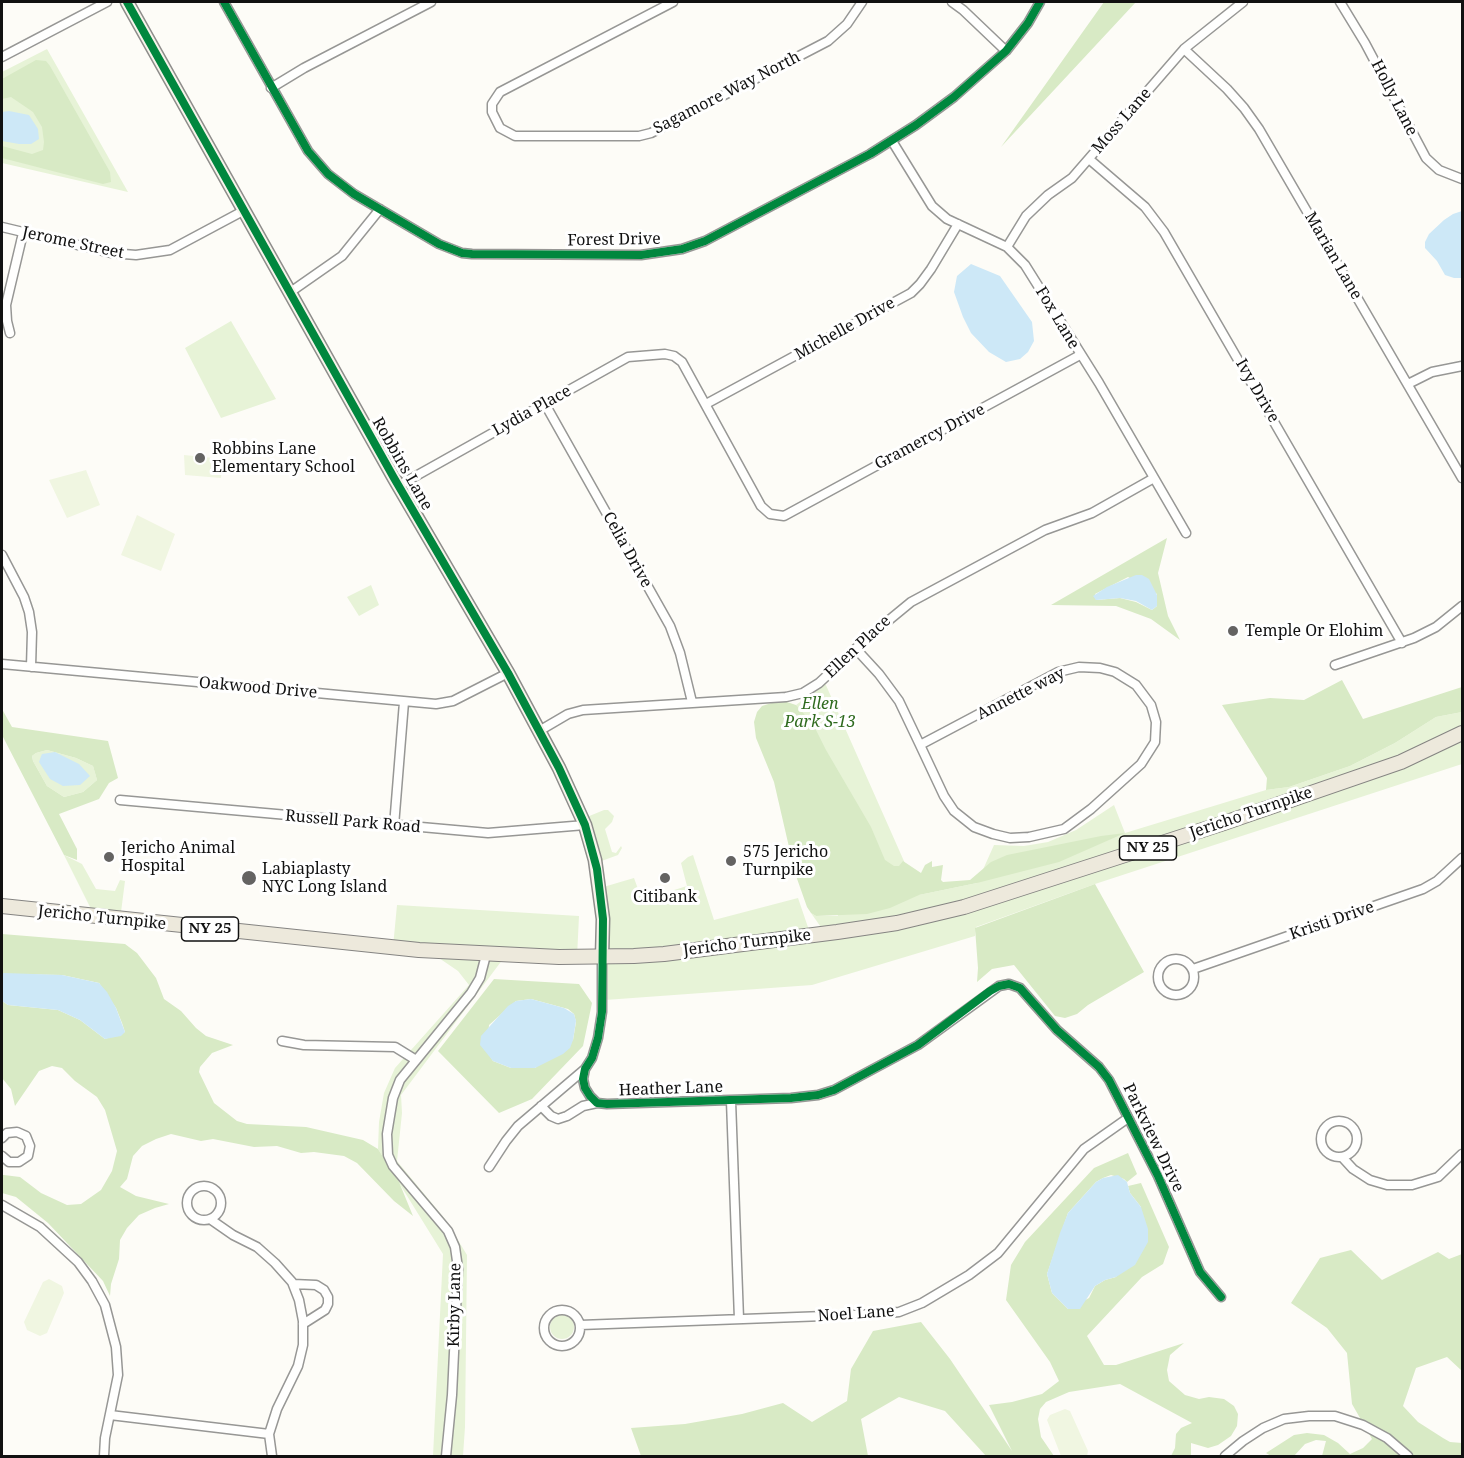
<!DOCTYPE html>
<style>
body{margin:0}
#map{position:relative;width:1464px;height:1458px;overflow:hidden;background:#fdfcf7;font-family:"Noto Serif",serif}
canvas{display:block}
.frame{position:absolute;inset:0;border:3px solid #111;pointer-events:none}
</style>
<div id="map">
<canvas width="1464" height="1458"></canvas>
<div class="frame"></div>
</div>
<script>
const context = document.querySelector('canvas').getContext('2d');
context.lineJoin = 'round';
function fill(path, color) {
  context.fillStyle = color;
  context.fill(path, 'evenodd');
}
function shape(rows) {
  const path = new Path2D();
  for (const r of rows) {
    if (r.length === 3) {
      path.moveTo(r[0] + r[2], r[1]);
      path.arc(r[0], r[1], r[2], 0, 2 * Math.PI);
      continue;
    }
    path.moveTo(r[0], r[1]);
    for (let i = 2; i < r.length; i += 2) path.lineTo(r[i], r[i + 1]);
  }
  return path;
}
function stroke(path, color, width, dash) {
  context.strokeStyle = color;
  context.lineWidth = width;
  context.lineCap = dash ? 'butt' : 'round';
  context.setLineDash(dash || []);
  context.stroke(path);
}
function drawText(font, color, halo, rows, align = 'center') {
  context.font = font + ' "Noto Serif",serif';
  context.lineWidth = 6;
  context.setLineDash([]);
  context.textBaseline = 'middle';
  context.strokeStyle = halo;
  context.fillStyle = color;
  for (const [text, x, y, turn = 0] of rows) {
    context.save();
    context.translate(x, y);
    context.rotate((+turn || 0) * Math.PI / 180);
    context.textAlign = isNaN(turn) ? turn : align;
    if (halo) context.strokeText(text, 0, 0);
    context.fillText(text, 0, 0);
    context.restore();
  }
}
const green = shape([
 [47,49,128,192,2,163,2,72],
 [231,321,276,399,221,418,185,348],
 [371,585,379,605,359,616,347,597],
 [825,683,919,895,977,883,994,845,1024,846,1048,842,1076,830,1114,805,1125,833,1266,790,1289,787,1350,766,1395,743,1436,717,1462,712,1462,764,1095,884,976,927,975,936,812,985,605,1000,600,888,634,878,642,900,687,886,681,863,688,857,693,855,714,920,798,898,811,936,825,933,811,913,816,916,838,916,806,726,796,705],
 [47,750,76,758,93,766,97,780,83,792,64,797,47,786,33,761,32,756,36,753],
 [604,810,608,810,614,816,612,822,605,829,612,852,616,853,621,846,622,848,618,855,596,863,582,819],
 [64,855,82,864,96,889,115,891,120,880,125,881,120,920,95,917],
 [397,905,579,916,577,957,393,947],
 [436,956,503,959,401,1095,402,1113,397,1161,445,1219,467,1255,465,1427,463,1456,433,1456,443,1254,378,1149,379,1122,384,1093,395,1068,469,985,458,971],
 [562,1327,12]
]);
const forest = shape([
 [1104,2,1136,2,1001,147],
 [36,60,46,61,50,66,110,172,111,182,103,184,2,158,2,146,32,154,43,150,44,142,42,127,33,112,11,97,2,99,2,79],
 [1167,538,1158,573,1168,616,1180,640,1151,619,1116,606,1051,605],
 [1128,577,1157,594,1157,606,1152,610,1136,602,1120,598,1096,600,1095,594],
 [1342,680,1363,719,1462,687,1462,712,1436,717,1395,743,1350,766,1289,787,1266,790,1267,778,1222,705,1270,698,1304,700],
 [781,700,796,705,813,724,826,750,871,827,885,860,894,866,899,866,903,861,921,873,925,865,932,861,932,867,943,865,941,880,943,882,970,880,991,862,1007,855,1101,836,1125,833,1059,862,977,883,919,895,890,908,867,914,816,916,811,913,807,907,795,873,774,782,756,738,754,722,757,712,762,706],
 [2,709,12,727,108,741,118,778,109,783,99,799,59,814,77,849,77,860,64,855,2,735],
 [47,750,76,758,93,766,97,780,83,792,64,797,47,786,33,761,32,756,36,753],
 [1095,884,1144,972,1088,1005,1077,1014,1065,1018,1055,1016,1014,965,992,969,977,982,978,968,975,928],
 [2,934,125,944,137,953,156,978,164,999,181,1011,196,1028,206,1036,233,1045,212,1053,200,1067,199,1072,214,1103,237,1121,247,1124,306,1127,363,1140,378,1149,399,1182,413,1216,394,1201,357,1163,344,1156,314,1152,301,1153,277,1146,254,1147,213,1139,201,1141,171,1134,156,1139,142,1146,133,1156,127,1179,120,1187,136,1196,169,1204,155,1208,139,1215,127,1228,120,1240,119,1259,111,1284,110,1296,103,1281,48,1223,16,1197,2,1193,2,1175,4,1175,20,1177,41,1193,67,1205,81,1204,101,1190,112,1171,117,1151,105,1110,97,1097,75,1081,62,1068,52,1066,39,1071,15,1106,11,1089,2,1078,2,1001,8,1005,58,1010,80,1020,105,1039,125,1032,122,1023,116,1008,99,983,62,975,2,974],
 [494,979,579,984,592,1003,583,1046,532,1099,499,1113,438,1051],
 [531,999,568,1009,574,1014,576,1022,573,1040,535,1068,511,1068,493,1061,487,1051,489,1025,516,1001],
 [1128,1153,1137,1174,1127,1182,1124,1179,1111,1175,1103,1178,1096,1182,1068,1213,1047,1274,1052,1293,1068,1309,1089,1298,1095,1286,1105,1280,1116,1277,1141,1207,1130,1193,1128,1186,1141,1183,1169,1247,1163,1264,1142,1277,1087,1336,1104,1365,1116,1365,1184,1343,1170,1355,1167,1370,1169,1381,1185,1395,1199,1399,1209,1397,1224,1399,1234,1406,1238,1414,1237,1426,1231,1436,1218,1445,1208,1448,1191,1443,1191,1456,1171,1456,1175,1448,1176,1434,1181,1428,1192,1423,1120,1384,1069,1392,1046,1402,1040,1409,1038,1419,1041,1437,1054,1456,986,1456,945,1411,899,1397,861,1419,868,1456,641,1456,631,1428,685,1424,742,1414,783,1403,812,1422,847,1401,851,1369,873,1331,921,1322,950,1359,1012,1451,989,1405,1012,1402,1042,1394,1059,1381,1050,1362,1006,1300,1011,1265,1025,1242,1094,1168],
 [1351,1250,1382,1280,1438,1252,1449,1259,1462,1254,1462,1371,1447,1357,1416,1368,1403,1406,1418,1422,1443,1438,1450,1442,1462,1443,1462,1456,1322,1456,1326,1441,1316,1440,1305,1444,1294,1456,1271,1456,1266,1453,1294,1435,1307,1433,1324,1435,1338,1443,1350,1454,1363,1448,1372,1439,1352,1404,1347,1353,1327,1328,1291,1303,1320,1258]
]);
const pitch = shape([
 [184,455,223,459,221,478,185,475],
 [86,470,100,505,67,518,49,480],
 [137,515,175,534,161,571,121,555],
 [49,1279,62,1286,64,1293,47,1333,40,1336,27,1330,24,1322,43,1282],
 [1065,1409,1070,1411,1088,1451,1087,1456,1061,1456,1047,1420,1050,1415]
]);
const water = shape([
 [9,111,29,115,38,129,39,139,31,144,19,144,2,141,2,112],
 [1462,211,1462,278,1454,278,1445,275,1437,261,1425,248,1425,242,1429,234,1444,220,1453,214],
 [971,264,1000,276,1032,322,1034,341,1028,352,1020,359,1006,362,989,352,971,333,963,317,954,292,957,276],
 [1136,575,1142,575,1149,579,1157,595,1157,606,1152,610,1136,601,1120,598,1096,600,1093,596,1107,587],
 [55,752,79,764,90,776,80,785,63,786,50,779,39,762,40,759,42,754],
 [4,973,62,975,99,983,107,992,116,1008,125,1032,121,1036,105,1039,80,1020,58,1010,8,1005,2,1001,2,974],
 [531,999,564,1008,574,1014,576,1021,573,1040,570,1048,563,1054,535,1068,511,1068,493,1061,480,1045,481,1036,508,1006,516,1001],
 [1118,1175,1127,1182,1130,1193,1141,1207,1148,1229,1148,1242,1135,1265,1116,1277,1105,1280,1095,1286,1080,1309,1068,1309,1052,1293,1047,1274,1060,1233,1068,1213,1096,1182,1103,1178]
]);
const street = shape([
 [224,2,308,151,328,174,354,194,439,244,462,253,472,254,641,255,682,249,705,241,870,154,916,125,954,97,1006,51,1028,23,1040,2],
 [673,2,500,92,492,104,492,112,500,128,515,136,639,136,651,133,828,41,847,24,862,2],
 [952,2,963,10,1006,51],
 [1340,2,1365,43,1426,158,1439,170,1462,179],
 [1184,49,1227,89,1244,108,1259,129,1462,478],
 [2,57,107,2],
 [271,88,304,68,431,2],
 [892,141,932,206,947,219,1007,247,1025,265,1099,383,1186,533],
 [1089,159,1145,207,1164,232,1402,643],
 [2,227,111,253,136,255,170,250,243,211],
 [1007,247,1026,216,1048,195,1072,178,1184,49,1243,2],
 [289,293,342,256,380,209],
 [10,333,7,321,6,305,23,233],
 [1408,384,1432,372,1462,366],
 [545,404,670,626,680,653,692,702],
 [706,404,911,293,920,284,931,269,958,224],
 [398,486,628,357,665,354,674,356,682,362,761,506,770,514,784,516,1080,355],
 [2,555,24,597,29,612,32,632,31,667],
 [856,649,879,674,899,701,920,745,1058,672,1079,667,1100,668,1115,672,1136,685,1151,705,1156,722,1155,742,1141,764,1091,809,1064,829,1029,837,1010,838,993,834,974,827,954,811,944,796,920,745],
 [2,664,436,704,453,701,508,673],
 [1335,665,1414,638,1436,627,1462,606],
 [539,731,568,714,583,710,786,697,803,693,819,683,866,639,911,602,1045,530,1092,513,1154,478],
 [120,800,488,833,585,825],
 [394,826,404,702],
 [602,957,602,1012,598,1038,592,1058,585,1069,583,1079,585,1088,590,1096,597,1103,607,1104,791,1098,818,1095,834,1090,918,1045,999,986,1009,984,1020,988,1057,1030,1099,1067,1109,1080,1158,1176,1200,1272,1221,1297],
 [1176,977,18],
 [1193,969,1423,889,1437,881,1462,858],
 [282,1041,304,1045,395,1047,416,1060],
 [731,1101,739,1319],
 [541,1106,551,1116,558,1119,567,1116,583,1106,597,1103],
 [1339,1139,18],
 [2,1138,7,1133,17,1132,26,1136,30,1146,28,1156,19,1162,9,1162,2,1156],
 [1342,1157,1353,1169,1370,1180,1387,1185,1412,1185,1438,1177,1462,1154],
 [489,1167,506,1141,518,1126,585,1069],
 [204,1203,17],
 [2,1205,40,1227,78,1262,92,1281,105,1305,116,1347,118,1375,105,1438,104,1456],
 [210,1219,233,1235,257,1247,275,1263,292,1282,299,1300,303,1321,303,1345,298,1366,277,1409,269,1434,272,1456],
 [293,1284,316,1285,324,1290,328,1297,328,1304,325,1310,303,1324],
 [562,1328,18],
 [580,1325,879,1314,899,1312,922,1303,969,1275,998,1253,1084,1149,1128,1118],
 [110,1415,269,1434],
 [446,1456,452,1395,458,1268,455,1247,448,1231,393,1166,388,1155,387,1134,393,1098,400,1080,471,993,480,978,486,955],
 [1225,1456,1243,1441,1263,1428,1284,1419,1309,1416,1335,1416,1363,1425,1387,1438,1408,1456]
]);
const secondary = shape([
 [127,2,394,478,508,673,559,768,585,825,595,860,603,919,602,957]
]);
const primary = shape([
 [2,906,419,950,559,957,634,956,664,954,837,932,897,923,964,907,1224,823,1401,762,1462,733]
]);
const cycleway = shape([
 [127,2,394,478,508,673,559,768,585,825,597,869,603,919,602,1012,598,1038,592,1058,585,1069,583,1079,585,1088,590,1096,597,1103,607,1104,791,1098,818,1095,834,1090,918,1045,990,991,999,986,1009,984,1020,988,1057,1030,1099,1067,1109,1080,1158,1176,1200,1272,1221,1297],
 [224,2,308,151,328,174,354,194,439,244,462,253,472,254,641,255,682,249,705,241,870,154,916,125,954,97,1006,51,1028,23,1040,2]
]);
const markers = [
 [200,458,6,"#646362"],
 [1233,631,6,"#646362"],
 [109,857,6,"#646362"],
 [731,861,6,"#646362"],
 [249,878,8,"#646362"],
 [665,878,6,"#646362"]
];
const shields = [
 [1148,848,57],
 [210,929,57]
];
const shieldNames = [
 ["NY 25",1148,848],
 ["NY 25",210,929]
];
const streetNames = [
 ["Sagamore Way North",727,93,-27],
 ["Holly Lane",1394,98,63],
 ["Moss Lane",1122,121,-49],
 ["Forest Drive",614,240,-1],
 ["Jerome Street",73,243,12],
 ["Marian Lane",1333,256,60],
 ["Fox Lane",1057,318,59],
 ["Michelle Drive",845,329,-29],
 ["Ivy Drive",1257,391,60],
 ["Lydia Place",532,411,-29],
 ["Gramercy Drive",930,437,-28],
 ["Robbins Lane",402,464,60],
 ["Celia Drive",627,550,61],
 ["Ellen Place",858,647,-43],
 ["Oakwood Drive",258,688,5],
 ["Annette way",1021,694,-27],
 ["Jericho Turnpike",1251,813,-19],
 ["Russell Park Road",353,822,5],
 ["Jericho Turnpike",102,918,6],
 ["Kristi Drive",1332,921,-19],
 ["Jericho Turnpike",747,943,-7],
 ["Heather Lane",671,1089,-2],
 ["Parkview Drive",1153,1138,64],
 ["Kirby Lane",455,1305,-89],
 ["Noel Lane",856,1314,-4]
];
const poiNames = [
 ["Robbins Lane",212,449],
 ["Elementary School",212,467],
 ["Temple Or Elohim",1245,631],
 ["Jericho Animal",121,848],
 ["Hospital",121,866],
 ["575 Jericho",743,852],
 ["Turnpike",743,870],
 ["Labiaplasty",262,869],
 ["NYC Long Island",262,887],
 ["Citibank",665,897,"center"]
];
const parkNames = [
 ["Ellen",820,704],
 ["Park S-13",820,722]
];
fill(green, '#e7f3d7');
fill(forest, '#d8eac5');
fill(pitch, '#f0f6e1');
fill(water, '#cde8f7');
stroke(street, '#979795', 11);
stroke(secondary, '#8e8d8b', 15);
stroke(primary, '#858482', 16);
stroke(street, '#fffffe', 8);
stroke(secondary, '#f6f4eb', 12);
stroke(primary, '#ede9dc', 14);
stroke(cycleway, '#00873e', 8);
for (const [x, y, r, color] of markers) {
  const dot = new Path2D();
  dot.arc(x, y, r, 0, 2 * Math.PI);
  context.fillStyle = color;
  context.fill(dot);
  stroke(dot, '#fff', 2);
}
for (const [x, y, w] of shields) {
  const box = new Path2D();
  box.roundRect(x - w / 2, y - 12, w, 24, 4.5);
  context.fillStyle = '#fff';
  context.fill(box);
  stroke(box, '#111', 1.5);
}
drawText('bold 15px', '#111', null, shieldNames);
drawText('16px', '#111', '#fff', streetNames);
drawText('16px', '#111', '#fff', poiNames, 'left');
drawText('italic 16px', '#2f6b1f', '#fff', parkNames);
</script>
